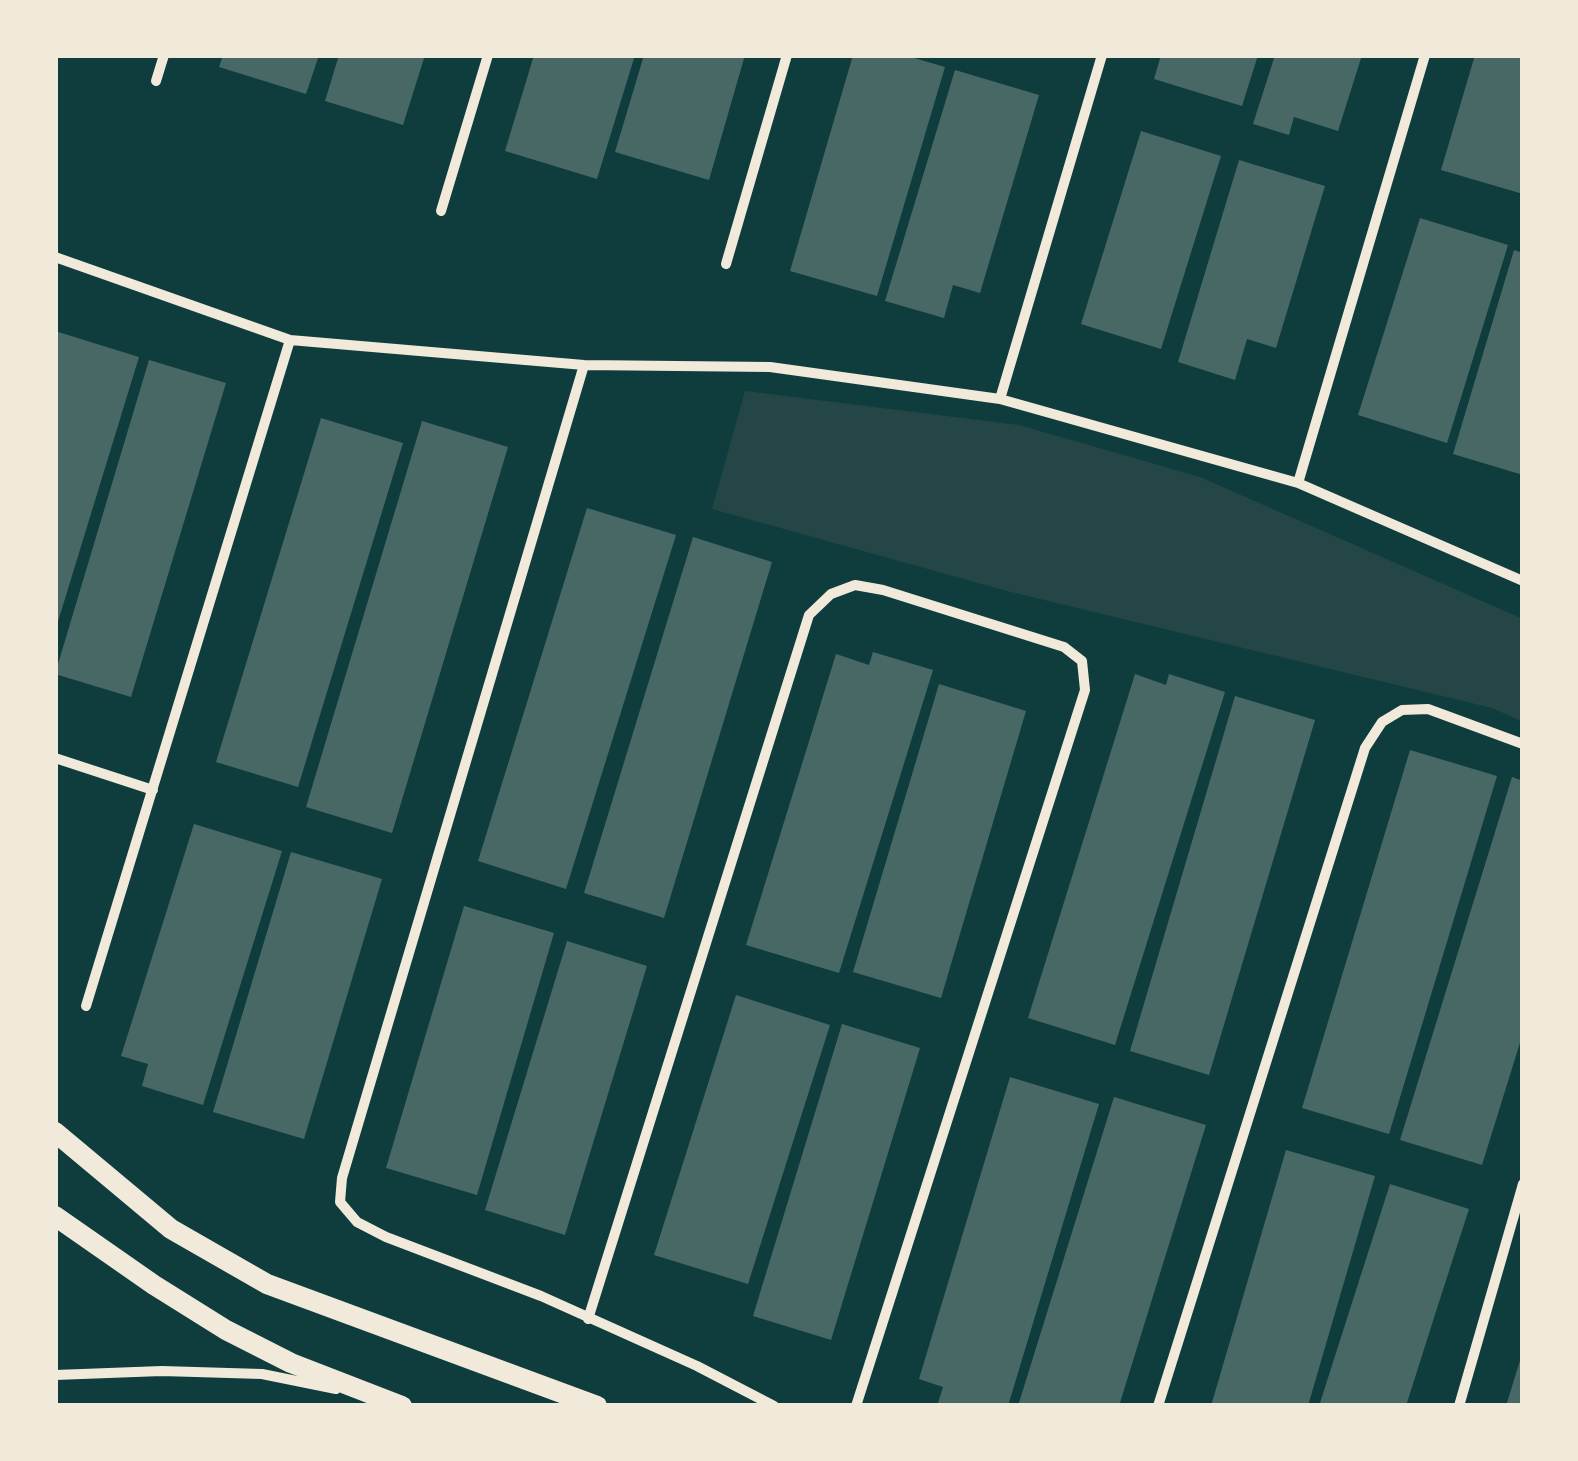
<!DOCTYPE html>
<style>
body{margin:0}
#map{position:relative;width:1578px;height:1461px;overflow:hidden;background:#0f3d3e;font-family:Poppins,sans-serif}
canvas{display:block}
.frame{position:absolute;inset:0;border:58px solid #f1e9da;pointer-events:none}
</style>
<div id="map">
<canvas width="1578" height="1461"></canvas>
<div class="frame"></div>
</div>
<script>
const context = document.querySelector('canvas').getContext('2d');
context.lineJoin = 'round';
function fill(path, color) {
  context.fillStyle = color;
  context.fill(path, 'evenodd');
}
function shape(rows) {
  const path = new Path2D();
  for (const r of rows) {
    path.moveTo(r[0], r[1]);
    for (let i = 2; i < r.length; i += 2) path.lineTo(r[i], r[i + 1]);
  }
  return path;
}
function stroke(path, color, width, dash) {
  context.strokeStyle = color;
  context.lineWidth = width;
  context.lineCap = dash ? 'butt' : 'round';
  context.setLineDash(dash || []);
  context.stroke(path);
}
const green = shape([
 [745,391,1019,425,1200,477,1523,619,1523,722,1492,708,1007,591,712,509]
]);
const building = shape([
 [223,55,319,55,306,94,219,67],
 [339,55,425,55,403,125,325,101],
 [534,55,635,55,597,179,505,151],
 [644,55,745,55,709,180,615,152],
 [853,55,904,55,945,67,877,296,790,271],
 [1161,55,1258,55,1242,106,1154,79],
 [1275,55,1362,55,1338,131,1294,117,1289,135,1253,124],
 [1475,55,1523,55,1523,194,1441,170],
 [955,70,1039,95,980,293,953,285,944,318,885,301],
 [1141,131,1221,156,1161,349,1081,324],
 [1239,160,1325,186,1276,348,1247,339,1235,380,1178,362],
 [1420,218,1508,245,1447,443,1358,415],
 [1514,250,1523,253,1523,475,1453,454],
 [55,331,139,357,56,628,55,628],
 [149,360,226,383,131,697,55,674],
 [321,418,403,443,298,787,216,762],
 [422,421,508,447,392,833,306,807],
 [587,508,676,535,566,889,478,861],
 [693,537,772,562,664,918,584,893],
 [873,652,933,670,839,973,746,945,836,654,869,665],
 [1135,674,1166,685,1169,674,1225,692,1115,1045,1028,1018],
 [939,684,1026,711,941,998,853,972],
 [1235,696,1315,720,1209,1075,1130,1051],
 [1410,750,1497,776,1389,1134,1302,1108],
 [1512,777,1523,781,1523,1033,1482,1165,1400,1140],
 [194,824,282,851,203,1105,142,1086,148,1064,121,1056],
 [291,852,382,879,304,1139,213,1112],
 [464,906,554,933,477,1195,386,1168],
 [567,941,647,966,565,1235,485,1210],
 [736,995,830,1025,748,1284,654,1255],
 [842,1024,920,1048,831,1340,753,1316],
 [1010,1077,1099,1104,1008,1406,937,1406,943,1387,919,1379],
 [1114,1097,1206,1125,1196,1157,1119,1406,1018,1406],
 [1286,1150,1375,1176,1319,1368,1308,1406,1211,1406],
 [1390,1184,1469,1209,1439,1302,1406,1406,1319,1406],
 [1523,1354,1523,1406,1506,1406,1522,1354]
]);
const minor = shape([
 [156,81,164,55],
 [441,211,488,55],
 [55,257,290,340,584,365,770,367,1000,399,1298,483,1523,581],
 [726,264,787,55],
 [584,365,342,1178,340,1202,357,1222,386,1237,541,1296,697,1366,774,1406],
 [1000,399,1102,55],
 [1298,483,1425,55],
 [55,758,153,790],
 [86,1006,290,340],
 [588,1319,809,615,831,594,855,585,883,590,1064,647,1082,661,1085,690,856,1406],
 [55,1375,162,1371,262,1374,336,1389],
 [1158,1406,1365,748,1382,722,1402,710,1428,709,1523,744],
 [1459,1406,1523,1184]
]);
const secondary = shape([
 [55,1132,171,1229,267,1284,597,1406],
 [55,1216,154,1285,226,1330,291,1363,402,1406]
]);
fill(green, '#244646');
fill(building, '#486865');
stroke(minor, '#f1e9da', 10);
stroke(secondary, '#f1e9da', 20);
</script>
